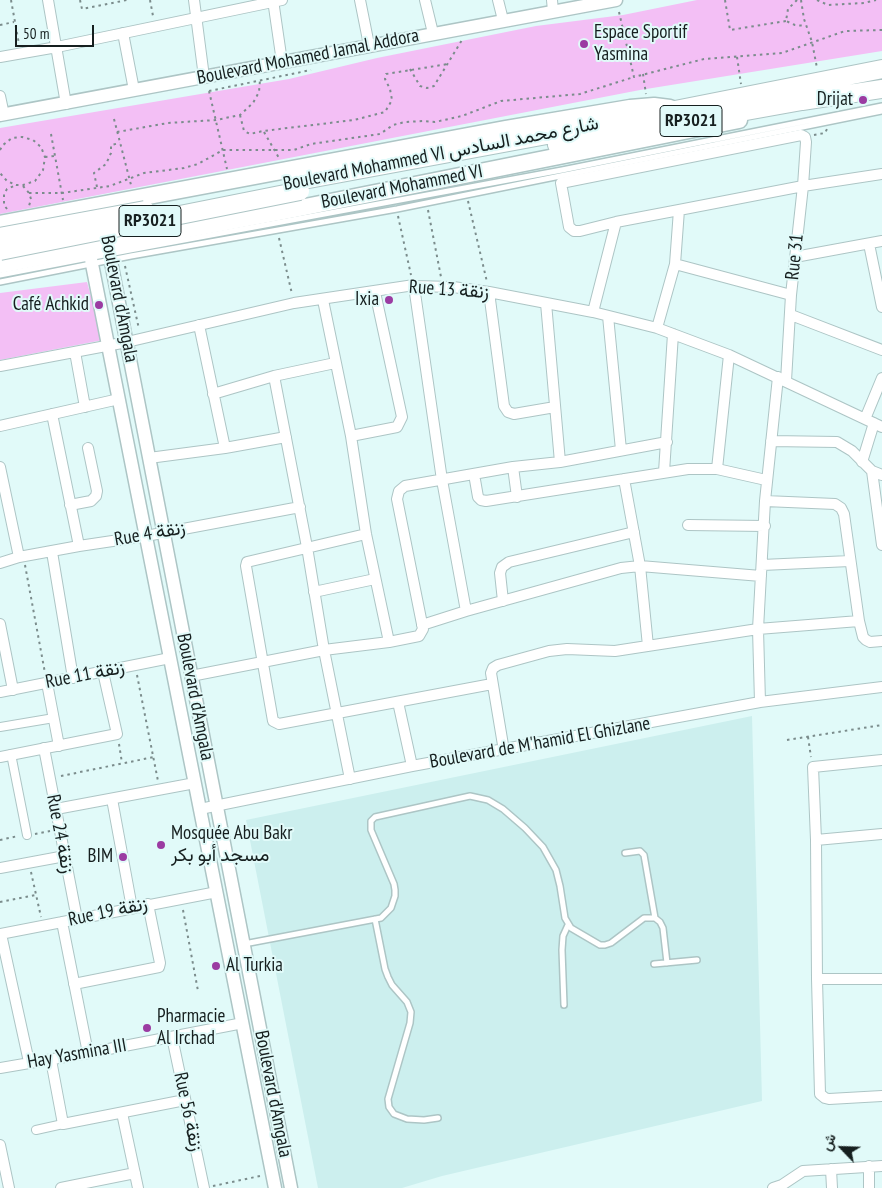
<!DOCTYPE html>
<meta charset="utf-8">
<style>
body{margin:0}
#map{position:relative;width:882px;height:1188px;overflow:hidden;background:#e1faf9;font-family:"PT Sans Narrow",Vazirmatn,sans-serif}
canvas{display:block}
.north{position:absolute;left:817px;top:1123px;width:50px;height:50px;-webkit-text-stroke:4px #e1faf9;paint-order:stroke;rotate:294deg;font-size:14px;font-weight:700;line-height:20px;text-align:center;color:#161f1f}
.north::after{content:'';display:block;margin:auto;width:18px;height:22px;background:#161f1f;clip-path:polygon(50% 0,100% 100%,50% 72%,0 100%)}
.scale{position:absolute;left:15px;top:25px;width:79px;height:22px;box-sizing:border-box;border:2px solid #161f1f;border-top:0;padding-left:6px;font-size:15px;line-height:18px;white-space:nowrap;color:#161f1f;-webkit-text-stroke:4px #e1faf9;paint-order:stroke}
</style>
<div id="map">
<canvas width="882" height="1188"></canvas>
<div class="north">ش</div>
<div class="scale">50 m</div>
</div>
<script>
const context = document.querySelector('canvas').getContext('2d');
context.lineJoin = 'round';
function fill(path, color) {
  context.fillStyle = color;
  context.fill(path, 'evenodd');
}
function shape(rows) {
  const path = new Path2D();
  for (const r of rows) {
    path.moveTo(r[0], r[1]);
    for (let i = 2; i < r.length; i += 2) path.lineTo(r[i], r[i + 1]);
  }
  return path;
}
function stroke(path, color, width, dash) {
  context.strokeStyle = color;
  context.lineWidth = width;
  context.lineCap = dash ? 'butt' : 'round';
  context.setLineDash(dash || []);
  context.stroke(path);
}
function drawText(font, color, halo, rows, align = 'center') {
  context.font = font + ' "PT Sans Narrow",Vazirmatn,sans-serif';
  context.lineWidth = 4;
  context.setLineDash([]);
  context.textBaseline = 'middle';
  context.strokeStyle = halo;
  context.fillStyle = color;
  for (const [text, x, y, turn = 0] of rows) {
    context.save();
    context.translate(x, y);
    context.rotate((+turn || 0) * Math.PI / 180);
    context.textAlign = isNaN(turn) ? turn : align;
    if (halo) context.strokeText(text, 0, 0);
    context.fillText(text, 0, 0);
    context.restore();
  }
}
const built = shape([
 [752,716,762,1101,442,1176,402,1188,318,1188,246,820]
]);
const green = shape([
 [697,0,882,0,882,51,640,90,0,214,0,128,289,79,377,58,536,26,623,15],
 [87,282,103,340,0,360,0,293]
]);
const path = shape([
 [11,0,19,44],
 [80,0,82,9,127,0],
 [150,0,153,16],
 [725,0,730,30,786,21],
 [797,0,788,9,786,21,795,25,806,26],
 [801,0,804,19,812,42,817,68],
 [817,0,828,5,864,3,876,0],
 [619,12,634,77,704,59,782,53,845,31,882,30],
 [0,25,14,22],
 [737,57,741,84],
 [410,69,420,86,427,88,434,86,462,40],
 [643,74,646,94],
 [209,91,311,70],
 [209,91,227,169],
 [240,115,244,131,250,134,263,131,354,120,385,112,392,100,390,89,385,79,386,74,448,64],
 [114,119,131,185],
 [117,132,168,123,216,120,240,115,253,103,259,92,260,80],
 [264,132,279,158],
 [51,134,63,200],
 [814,135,825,133,827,129],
 [0,150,3,145,12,138,22,137,33,140,41,147,45,157,43,170,35,181,23,185,16,185,7,181,0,173],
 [45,157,55,156],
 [23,186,29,193,31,199,29,206],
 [97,187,94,173,106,164,111,153,111,145,120,143],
 [29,193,62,193,110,186,144,173,184,168,198,164,223,150,294,150,311,144,380,134,393,125,405,122,423,121,435,122,462,116,501,101,580,94,634,77],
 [468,201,487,282],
 [7,209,4,205,4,194,7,189,16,185],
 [428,210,441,277],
 [398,216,411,275],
 [279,238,292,294],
 [125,266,139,329],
 [25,565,45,673],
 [137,675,158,781],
 [808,737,811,757],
 [787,740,882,725],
 [119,744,122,763],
 [61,776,154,757],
 [35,834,50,831],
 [0,840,18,836],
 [31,872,41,917],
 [0,902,36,895],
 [183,910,198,991],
 [213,1186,260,1176]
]);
const service = shape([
 [0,275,130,250,562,170,882,106],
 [0,282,131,256,397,209,882,111],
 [625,853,640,851,644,855,655,918],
 [375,919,385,969,388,977,392,985,407,1002,411,1012,410,1023,388,1099,389,1107,394,1114,407,1119,424,1120,438,1118],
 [244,944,381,918,391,908,395,896,395,890,394,884,371,830,371,821,375,817,470,796,488,800,503,809,525,828,543,847,556,870,560,886,565,918,571,928,600,945,605,945,611,943,644,918,655,918,660,922,663,928,667,963],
 [654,964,697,960],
 [564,1005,562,950,563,936,568,925]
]);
const pedestrian = shape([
 [0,727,54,718],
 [11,754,27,835],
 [36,1130,63,1124]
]);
const minor = shape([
 [48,0,66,104],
 [194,0,204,77],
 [273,0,282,62],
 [360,0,369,45],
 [425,0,433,33],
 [498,0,503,20],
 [552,0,553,11],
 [123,33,134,90],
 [0,57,57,47,282,0],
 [0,96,4,115],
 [869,244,882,307],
 [795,257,882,241],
 [675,264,791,295],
 [414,286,442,480,466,611],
 [489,292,504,406,508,412,514,414,555,407],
 [323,300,351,436,366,534,389,642],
 [546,303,560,462],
 [593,312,616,222],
 [791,315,882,350],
 [608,316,621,450],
 [199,325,225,448],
 [657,328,675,264,679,210],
 [75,352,85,407],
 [0,366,127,342,294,303,414,285,414,286,453,287,489,292,593,312,657,328,729,355,882,427],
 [274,376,307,547,324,650,350,779],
 [786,381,791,295,803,186,806,142,805,137,801,135,561,183,569,227,574,231,580,231,616,222,679,210,803,186,882,174],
 [213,394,274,376,335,363],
 [52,414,79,546],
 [865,419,882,378],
 [0,426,119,399],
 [351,436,397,427,402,417,375,292],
 [771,441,837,442,852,451,872,471,882,475],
 [149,458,225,448,286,437],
 [862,462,874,423],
 [0,467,19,557],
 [513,467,517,497],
 [717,469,729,355],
 [872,471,882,545],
 [664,472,673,334],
 [474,474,478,497,481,500,486,501,688,469,717,469,766,480],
 [624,479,640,566,648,646],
 [765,501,835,504,841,508,844,514,859,621,863,637,866,640,870,642,882,641],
 [70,505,91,501,96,496,97,491,88,448],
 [688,525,765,526],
 [366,534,247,562,246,566,273,721,279,724,492,684],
 [52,552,73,678],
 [0,563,19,557,79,546,146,536,300,507],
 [762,565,850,561],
 [314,592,375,579],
 [503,601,500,573,502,567,509,562,634,532],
 [0,624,13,690],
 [422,625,466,611,621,568,640,566,761,576],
 [191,676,324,650,389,642,419,636,423,629,397,499,399,491,405,486,513,467,560,462,667,442],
 [47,683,59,746],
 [0,692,170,658],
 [398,702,412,766],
 [760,702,758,629,765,501,778,377],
 [44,748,77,919],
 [504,751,491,673,493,668,498,665,549,651,567,649,615,651,758,629,859,621],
 [0,757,117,734,103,672],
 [882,760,813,767,816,840,817,979,820,1094,825,1098,829,1099,882,1096],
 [112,799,132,908],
 [56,809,195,783],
 [200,809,412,766,760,702,882,687],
 [816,840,882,834],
 [0,868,65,856],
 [62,922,88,1053],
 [0,934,217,892],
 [1,934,29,1062],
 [817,979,882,979],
 [74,984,159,967,160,963,148,904],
 [172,1037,204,1188],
 [51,1060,63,1124,185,1100],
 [0,1068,88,1053,243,1023],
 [122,1113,138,1188],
 [0,1145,9,1188],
 [869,1166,869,1188],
 [831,1169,832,1188],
 [61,1188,135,1173],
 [773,1188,782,1185,803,1171,882,1166]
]);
const tertiary = shape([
 [0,115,616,0],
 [106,236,291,1188],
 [87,239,275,1188]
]);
const primary = shape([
 [0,224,505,129,630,108,654,106,670,108],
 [0,265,295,209,739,120]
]);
const trunk = shape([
 [557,145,802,101,882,89],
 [298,181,574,130,882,69]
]);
const trunkBridge = shape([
 [0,237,145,210],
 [0,251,300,191]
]);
const markers = [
 [584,44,5,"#9b3ba2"],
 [863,100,5,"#9b3ba2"],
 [389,300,5,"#9b3ba2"],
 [99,305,5,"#9b3ba2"],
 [161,845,5,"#9b3ba2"],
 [123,857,5,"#9b3ba2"],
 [216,966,5,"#9b3ba2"],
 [147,1028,5,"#9b3ba2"]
];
const shields = [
 [691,121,62],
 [150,221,62]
];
const shieldNames = [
 ["RP3021",691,121],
 ["RP3021",150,221]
];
const poiNames = [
 ["Espace Sportif",594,33],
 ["Yasmina",594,55],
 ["Drijat",853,100,"right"],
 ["Ixia",379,300,"right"],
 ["Café Achkid",89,305,"right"],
 ["Mosquée Abu Bakr",171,834],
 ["مسجد أبو بكر",171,856],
 ["BIM",113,857,"right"],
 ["Al Turkia",226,966],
 ["Pharmacie",157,1017],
 ["Al Irchad",157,1039]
];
const streetNames = [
 ["Boulevard Mohamed Jamal Addora",308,57,-11],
 ["Boulevard Mohammed VI شارع محمد السادس",441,154,-11],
 ["Boulevard Mohammed VI",402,187,-11],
 ["Rue 31",795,257,-84],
 ["Rue 13 زنقة",449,290,4],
 ["Boulevard d'Amgala",119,299,79],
 ["Rue 4 زنقة",150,534,-10],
 ["Rue 11 زنقة",85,675,-11],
 ["Boulevard d'Amgala",195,697,79],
 ["Boulevard de M'hamid El Ghizlane",540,743,-10],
 ["Rue 24 زنقة",60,834,79],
 ["Rue 19 زنقة",108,912,-12],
 ["Hay Yasmina III",77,1054,-10],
 ["Boulevard d'Amgala",273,1094,79],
 ["Rue 56 زنقة",188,1112,78]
];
fill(built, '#ccefee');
fill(green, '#f3bff5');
stroke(service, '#adc5c5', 8);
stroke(pedestrian, '#adc5c5', 10);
stroke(minor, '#adc5c5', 12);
stroke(tertiary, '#adc5c5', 15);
stroke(primary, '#adc5c5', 19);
stroke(trunk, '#adc5c5', 20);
stroke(path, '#7b8c8c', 2, [2.5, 4]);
stroke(service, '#fff', 5);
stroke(pedestrian, '#fff', 8);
stroke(minor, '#fff', 10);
stroke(tertiary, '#fff', 12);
stroke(primary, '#fff', 16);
stroke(trunk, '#fff', 18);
stroke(trunkBridge, '#adc5c5', 20, []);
stroke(trunkBridge, '#fff', 18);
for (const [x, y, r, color] of markers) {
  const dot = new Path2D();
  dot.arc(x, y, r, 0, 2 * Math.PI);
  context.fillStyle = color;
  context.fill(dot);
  stroke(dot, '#e1faf9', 2);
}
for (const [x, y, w] of shields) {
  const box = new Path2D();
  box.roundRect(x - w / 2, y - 15.5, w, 31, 4);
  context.fillStyle = '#e1faf9';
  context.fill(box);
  stroke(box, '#161f1f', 1);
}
drawText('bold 18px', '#161f1f', null, shieldNames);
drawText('19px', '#161f1f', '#e1faf9', poiNames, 'left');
drawText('19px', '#161f1f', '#e1faf9', streetNames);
</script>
